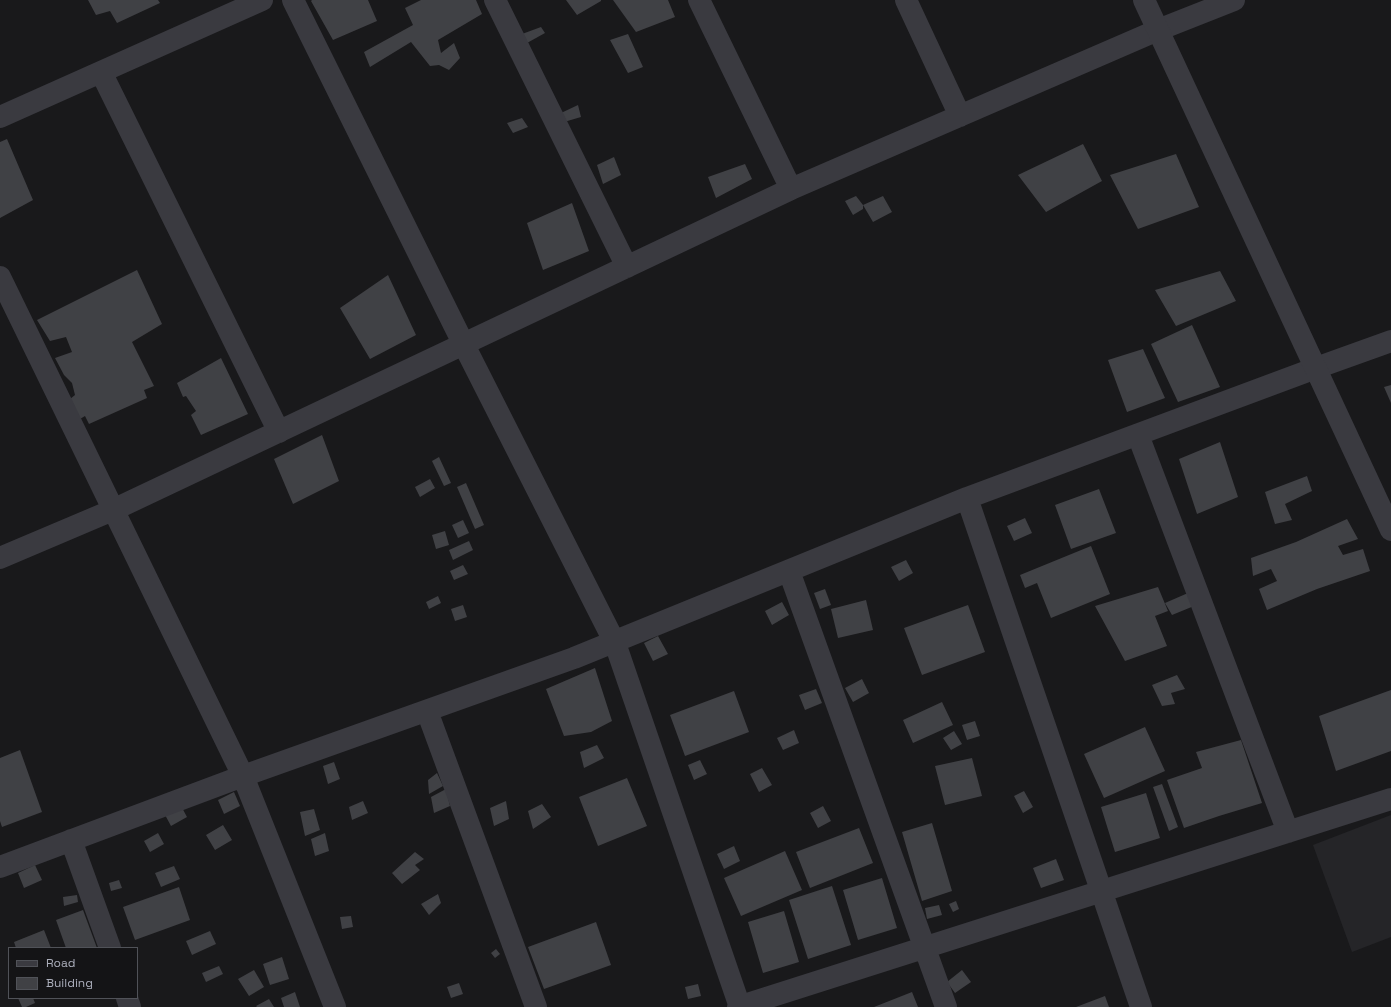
<!DOCTYPE html>
<style>
body{margin:0}
#map{position:relative;width:1391px;height:1007px;overflow:hidden;background:#19191b;font-family:"Space Grotesk",sans-serif}
canvas{display:block}
.legend{position:absolute;left:8px;top:947px;width:130px;height:52px;box-sizing:border-box;background:#141416;border:1px solid #505258;margin:0;padding:5px 7px;list-style:none;font-size:12px;color:#abaebb}
.legend li{display:flex;align-items:center;gap:8px;height:20px}
.legend b{width:20px;border:1px solid #505258}
</style>
<div id="map">
<canvas width="1391" height="1007"></canvas>
<ul class="legend">
<li><b style="height:5px;background:#3a3a40"></b>Road</li>
<li><b style="height:11px;background:#404145"></b>Building</li>
</ul>
</div>
<script>
const context = document.querySelector('canvas').getContext('2d');
context.lineJoin = 'round';
function fill(path, color) {
  context.fillStyle = color;
  context.fill(path, 'evenodd');
}
function shape(rows) {
  const path = new Path2D();
  for (const r of rows) {
    path.moveTo(r[0], r[1]);
    for (let i = 2; i < r.length; i += 2) path.lineTo(r[i], r[i + 1]);
  }
  return path;
}
function stroke(path, color, width, dash) {
  context.strokeStyle = color;
  context.lineWidth = width;
  context.lineCap = dash ? 'butt' : 'round';
  context.setLineDash(dash || []);
  context.stroke(path);
}
const built = shape([
 [1391,815,1391,937,1352,952,1313,845]
]);
const building = shape([
 [88,0,158,0,160,3,117,23,110,11,96,15],
 [312,0,368,0,377,21,333,40,311,1],
 [421,0,476,0,482,14,438,40,441,53,454,43,460,58,449,70,439,65,430,66,411,42,370,67,364,52,413,25,405,8],
 [566,0,601,0,601,1,577,15],
 [613,0,668,0,675,17,636,32],
 [541,27,545,33,527,43,522,34],
 [628,34,643,67,628,73,610,40],
 [578,105,581,117,564,122,561,113],
 [522,118,528,127,513,133,507,123],
 [7,139,33,200,0,218,0,142],
 [1083,144,1102,181,1046,212,1018,175],
 [1176,154,1199,207,1138,229,1110,175],
 [614,157,621,175,603,184,597,165],
 [745,164,752,179,716,198,708,177],
 [856,196,863,205,863,209,853,215,845,201],
 [883,196,892,212,873,222,863,205],
 [572,203,589,251,543,270,527,223],
 [137,270,162,324,132,342,154,386,144,390,147,398,89,424,85,416,80,419,70,399,75,395,72,383,64,375,55,358,72,352,66,337,50,341,37,320],
 [1220,271,1236,301,1176,326,1155,290],
 [388,275,416,335,370,359,340,308],
 [1192,325,1220,387,1178,402,1151,344],
 [1143,349,1165,398,1127,412,1108,360],
 [221,358,248,414,201,435,191,415,196,411,186,396,183,397,177,383],
 [1391,385,1391,403,1384,387],
 [322,435,339,481,293,504,274,459],
 [1220,442,1238,497,1197,514,1179,459],
 [439,457,451,483,444,486,432,461],
 [1307,476,1312,491,1285,504,1292,520,1275,524,1265,492],
 [430,479,435,488,420,497,415,487],
 [466,483,484,525,475,529,457,487],
 [1099,489,1116,533,1071,549,1055,505],
 [1025,518,1032,533,1014,541,1007,526],
 [1347,519,1358,539,1338,546,1343,555,1363,549,1370,571,1317,589,1267,610,1259,589,1277,581,1271,569,1253,576,1251,558,1296,542],
 [463,520,469,533,458,538,452,525],
 [445,531,449,545,436,549,432,535],
 [469,541,473,550,453,560,449,550],
 [1091,546,1110,594,1051,618,1037,583,1025,588,1020,575],
 [906,560,913,573,899,581,891,567],
 [463,565,468,574,454,580,450,571],
 [1158,587,1168,611,1155,616,1167,646,1125,661,1095,606],
 [825,589,831,605,820,609,814,593],
 [1188,593,1194,606,1172,615,1165,603],
 [438,596,441,603,429,609,426,602],
 [866,600,873,630,838,638,831,609],
 [782,602,789,615,772,625,765,611],
 [463,605,467,617,455,621,451,609],
 [968,605,985,652,922,675,904,628],
 [658,636,668,654,653,661,644,643],
 [595,668,612,721,591,732,564,736,546,689],
 [1177,675,1185,689,1171,693,1175,704,1162,706,1152,685],
 [862,679,869,693,853,702,845,688],
 [816,689,822,703,805,710,799,695],
 [1391,690,1391,751,1336,771,1319,716],
 [734,691,749,732,685,756,670,715],
 [942,702,953,725,913,743,903,720],
 [975,721,980,736,967,740,962,725],
 [1145,727,1165,771,1104,798,1084,754],
 [794,730,799,743,783,750,777,738],
 [954,731,962,744,951,750,943,738],
 [1241,740,1262,803,1219,816,1184,828,1167,780,1202,768,1196,752],
 [597,745,604,758,584,768,580,752],
 [20,750,42,812,2,827,0,821,0,758],
 [972,758,982,796,945,805,935,766],
 [700,760,707,774,694,780,688,765],
 [334,762,340,779,328,784,323,766],
 [762,768,772,785,759,792,750,774],
 [437,773,443,786,429,794,428,780],
 [627,778,647,826,598,846,579,797],
 [1162,784,1178,827,1169,831,1153,787],
 [446,789,450,806,434,813,431,797],
 [1024,791,1033,807,1023,813,1014,796],
 [234,792,240,806,224,814,218,800],
 [1146,793,1160,838,1115,852,1101,807],
 [363,801,368,813,352,820,349,807],
 [506,801,509,819,494,826,490,808],
 [180,804,187,817,171,826,164,813],
 [542,804,551,817,533,829,528,811],
 [823,806,831,821,818,828,810,813],
 [314,809,320,830,305,836,300,812],
 [932,823,952,891,922,901,902,832],
 [223,825,232,840,215,850,206,835],
 [859,828,873,863,810,888,796,852],
 [158,833,164,844,150,852,144,841],
 [325,833,329,851,315,856,311,839],
 [734,846,740,861,724,869,717,854],
 [785,851,802,890,741,916,724,878],
 [415,852,424,859,415,865,420,870,402,884,392,873],
 [1056,859,1064,880,1041,888,1033,868],
 [35,865,42,880,24,888,18,873],
 [174,866,180,879,161,887,155,873],
 [882,878,897,928,858,940,843,890],
 [119,880,122,888,111,891,109,883],
 [832,886,851,945,808,959,789,900],
 [179,887,190,920,135,940,123,907],
 [438,894,441,903,429,915,421,904],
 [77,895,78,902,64,906,63,897],
 [956,901,959,909,953,912,949,904],
 [939,905,942,915,927,919,925,908],
 [83,910,97,948,66,948,56,920],
 [784,911,799,962,763,973,748,922],
 [351,916,353,927,342,929,340,917],
 [596,922,611,965,544,989,528,947],
 [44,930,51,948,16,948,14,942],
 [210,931,216,944,192,955,186,941],
 [496,949,500,954,495,958,491,953],
 [282,957,289,979,270,985,263,964],
 [219,966,223,974,206,982,202,973],
 [254,970,264,987,249,996,238,979],
 [962,970,971,982,955,993,947,982],
 [459,983,463,994,451,998,447,987],
 [698,984,701,996,688,999,685,987],
 [295,992,300,1007,284,1007,281,998],
 [912,992,918,1007,874,1007],
 [1105,996,1109,1007,1076,1007],
 [18,998,33,998,35,1003,26,1007,22,1007],
 [269,999,274,1007,257,1007,256,1006]
]);
const minor = shape([
 [293,0,464,345,615,643,740,1007],
 [495,0,627,267],
 [699,0,791,189],
 [906,0,960,116],
 [101,72,279,432],
 [0,117,262,0],
 [0,277,243,776,335,1007],
 [1138,435,1288,832],
 [967,498,1141,1007],
 [0,558,113,510,791,189,1158,30,1234,0],
 [789,571,946,1007],
 [427,711,536,1007],
 [71,840,110,948],
 [0,867,243,776,574,658,967,498,1316,368,1391,341],
 [127,998,130,1007],
 [738,1007,1391,799]
]);
const tertiary = shape([
 [1144,0,1391,530]
]);
fill(built, '#252528');
fill(building, '#404145');
stroke(minor, '#3a3a40', 22);
stroke(tertiary, '#3a3a40', 22);
</script>
